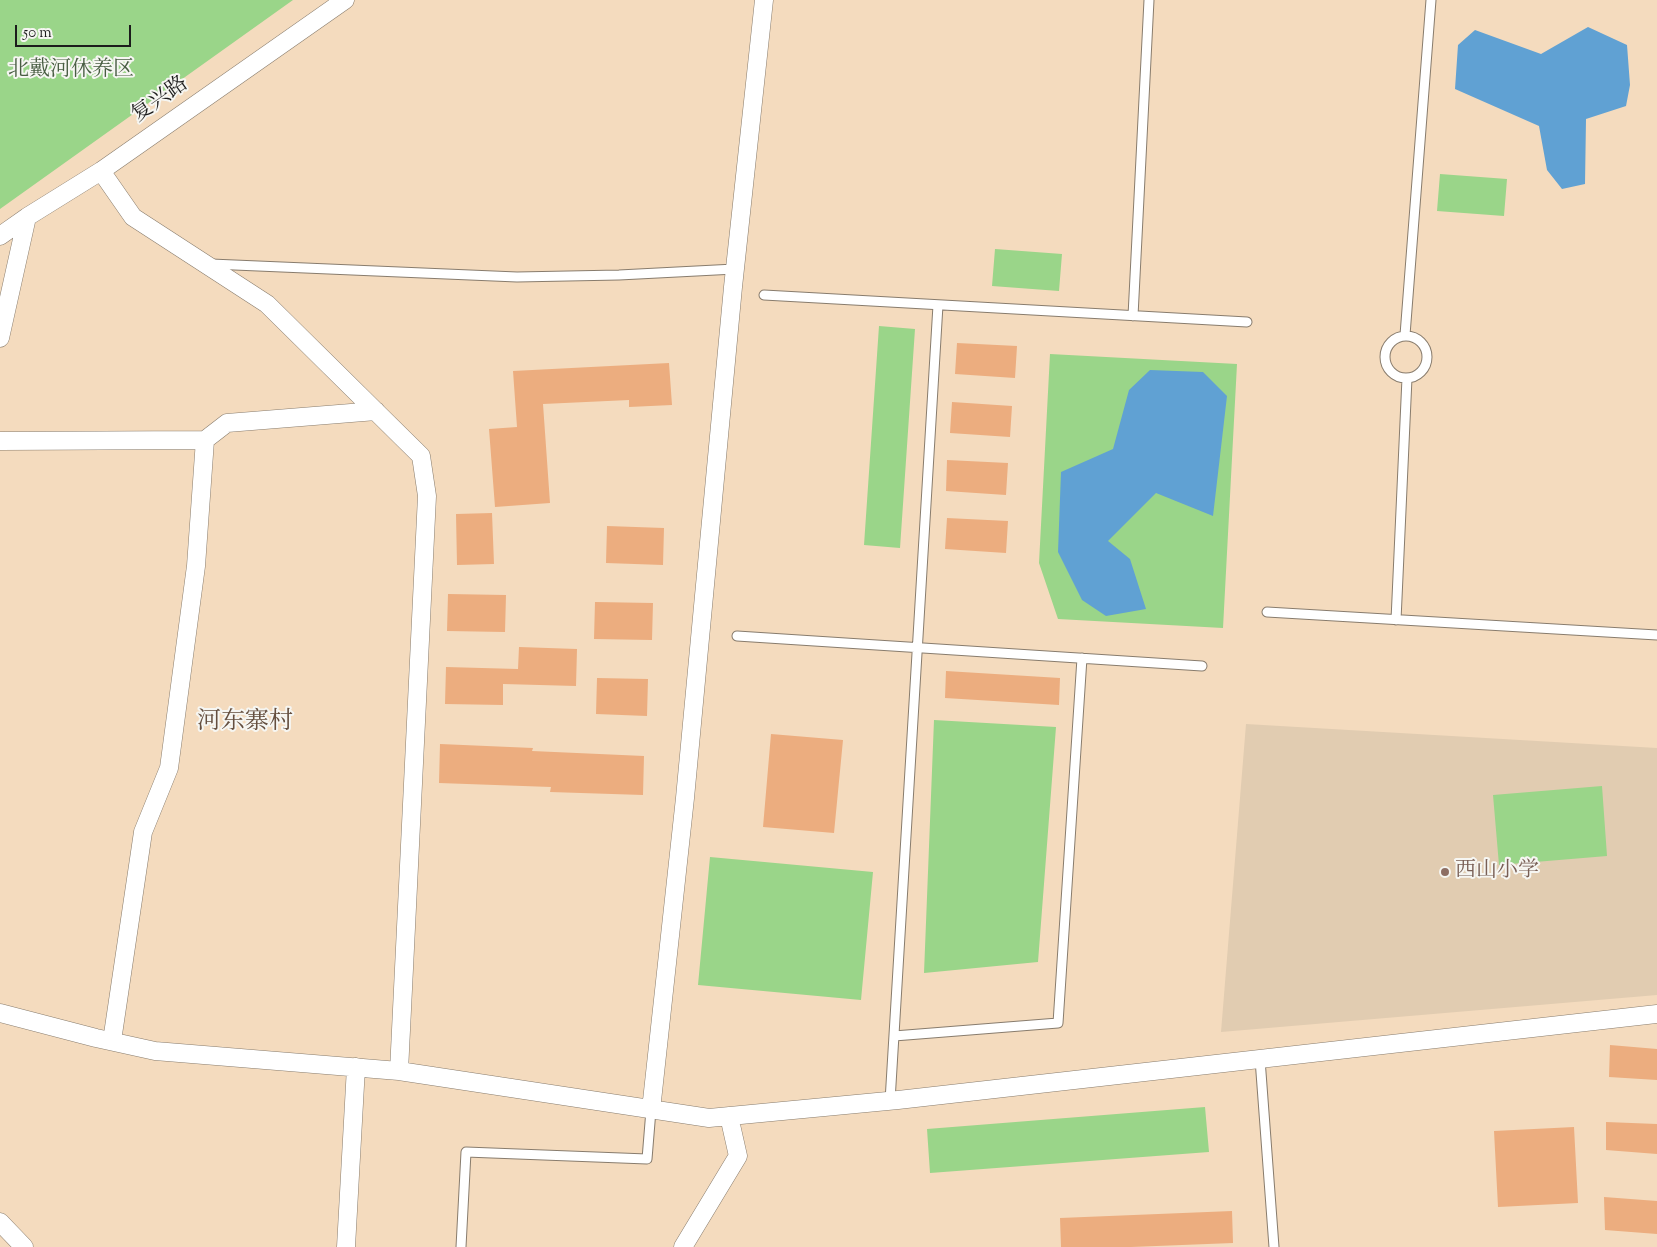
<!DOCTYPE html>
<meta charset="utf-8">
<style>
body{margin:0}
#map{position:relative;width:1657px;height:1247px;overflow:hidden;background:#f4dbbe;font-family:"Sorts Mill Goudy",serif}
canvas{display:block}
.scale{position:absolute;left:15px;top:25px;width:116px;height:22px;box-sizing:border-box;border:2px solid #1c1c1c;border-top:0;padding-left:6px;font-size:15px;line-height:18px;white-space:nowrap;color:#1c1c1c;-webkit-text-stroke:4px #f6f6f2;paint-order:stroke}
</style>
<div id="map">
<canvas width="1657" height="1247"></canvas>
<div class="scale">50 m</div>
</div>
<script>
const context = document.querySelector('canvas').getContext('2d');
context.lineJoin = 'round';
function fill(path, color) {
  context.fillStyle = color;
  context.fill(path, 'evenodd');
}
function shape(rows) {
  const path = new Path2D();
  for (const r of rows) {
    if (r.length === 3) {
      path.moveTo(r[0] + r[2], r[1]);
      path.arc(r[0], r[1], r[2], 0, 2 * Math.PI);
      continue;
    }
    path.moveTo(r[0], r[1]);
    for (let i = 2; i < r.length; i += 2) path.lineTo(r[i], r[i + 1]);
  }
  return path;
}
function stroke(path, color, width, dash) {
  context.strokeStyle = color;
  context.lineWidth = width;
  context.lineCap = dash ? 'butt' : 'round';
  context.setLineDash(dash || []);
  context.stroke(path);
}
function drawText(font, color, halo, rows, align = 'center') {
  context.font = font + ' "Sorts Mill Goudy","Noto Serif SC",serif';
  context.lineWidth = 4;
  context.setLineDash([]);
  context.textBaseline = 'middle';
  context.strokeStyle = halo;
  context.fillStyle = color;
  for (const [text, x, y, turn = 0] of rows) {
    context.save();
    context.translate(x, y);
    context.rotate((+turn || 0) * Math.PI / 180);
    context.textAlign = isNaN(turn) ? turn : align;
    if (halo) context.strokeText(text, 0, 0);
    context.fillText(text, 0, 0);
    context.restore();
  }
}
const built = shape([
 [1246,724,1657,748,1657,995,1221,1032]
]);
const green = shape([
 [0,0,293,0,0,209],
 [1440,174,1507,179,1504,216,1437,211],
 [995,249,1062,254,1059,291,992,286],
 [879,326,915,329,900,548,864,545],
 [1050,354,1237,364,1223,628,1058,619,1039,563],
 [934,720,1056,727,1038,962,924,973],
 [1602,786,1607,856,1499,865,1493,795],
 [710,857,873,872,861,1000,698,985],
 [1205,1107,1209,1152,930,1173,927,1129]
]);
const water = shape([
 [1588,27,1627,45,1630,85,1626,106,1586,119,1585,184,1562,189,1547,170,1539,126,1455,89,1458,45,1475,30,1541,54],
 [1150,370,1203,372,1227,396,1213,516,1156,493,1108,541,1130,559,1146,609,1106,616,1082,600,1058,552,1061,472,1113,449,1129,390]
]);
const building = shape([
 [957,343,1017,346,1015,378,955,374],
 [669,363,672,405,629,407,629,400,543,404,550,503,495,507,489,429,517,427,513,371],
 [952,402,1012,406,1010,437,950,433],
 [947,460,1008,463,1006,495,946,491],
 [492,513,494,564,457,565,456,514],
 [947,518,1008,521,1006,553,945,549],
 [607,526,664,528,663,565,606,563],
 [448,594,506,595,505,632,447,631],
 [595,602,653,603,652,640,594,639],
 [519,647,577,649,576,686,503,684,503,705,445,704,446,667,518,669],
 [946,671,1060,678,1059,705,945,698],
 [597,678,648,679,647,716,596,714],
 [771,734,843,740,834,833,763,827],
 [440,744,533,748,532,751,644,756,643,795,550,792,551,787,439,783],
 [1610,1045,1657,1049,1657,1080,1609,1077],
 [1606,1122,1657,1124,1657,1154,1606,1150],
 [1574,1127,1578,1203,1498,1207,1494,1131],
 [1604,1197,1657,1201,1657,1234,1605,1230],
 [1232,1211,1233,1243,1131,1247,1061,1247,1060,1218]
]);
const lane = shape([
 [211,264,517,277,619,275,735,269],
 [764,295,1247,322],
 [1133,316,1149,0],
 [1405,335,1431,0],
 [1406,357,21],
 [1267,612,1657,635],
 [1396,620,1407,378],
 [737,636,1202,666],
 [894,1036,1058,1023,1082,658],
 [1260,1059,1274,1247],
 [890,1101,938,305],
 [461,1247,466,1152,647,1159,651,1110]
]);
const street = shape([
 [101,171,133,217,267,304,421,456,427,496,399,1071],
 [0,236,27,217,101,171,345,0],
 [0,338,27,217],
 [0,441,205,440,227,423,376,411],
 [0,1013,96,1038,155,1051,399,1071,709,1118,898,1100,1657,1014],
 [112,1041,143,832,169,768,196,566,205,440],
 [651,1110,685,798,733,287,764,0],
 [0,1222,24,1247],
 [346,1247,356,1067],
 [683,1247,738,1156,729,1116]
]);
const markers = [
 [1445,872,5,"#8d6e63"]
];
const parkNames = [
 ["北戴河休养区",71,71]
];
const streetNames = [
 ["复兴路",161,101,-35]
];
const educationNames = [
 ["西山小学",1455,872]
];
const quarterNames = [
 ["河东寨村",245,724]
];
fill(built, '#e1ccb1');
fill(green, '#9ad589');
fill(water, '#60a1d3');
fill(building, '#ecad7f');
stroke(lane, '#887c6d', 11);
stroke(street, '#887c6d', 19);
stroke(lane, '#fff', 9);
stroke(street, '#fff', 18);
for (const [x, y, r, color] of markers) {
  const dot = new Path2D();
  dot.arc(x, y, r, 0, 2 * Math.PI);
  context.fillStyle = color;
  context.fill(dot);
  stroke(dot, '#f6f6f2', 2);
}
drawText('21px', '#485d42', '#f6f6f2', parkNames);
drawText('21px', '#1c1c1c', '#f6f6f2', streetNames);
drawText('21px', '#785e54', '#f6f6f2', educationNames, 'left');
drawText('24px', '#654f3f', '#f6f6f2', quarterNames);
</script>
